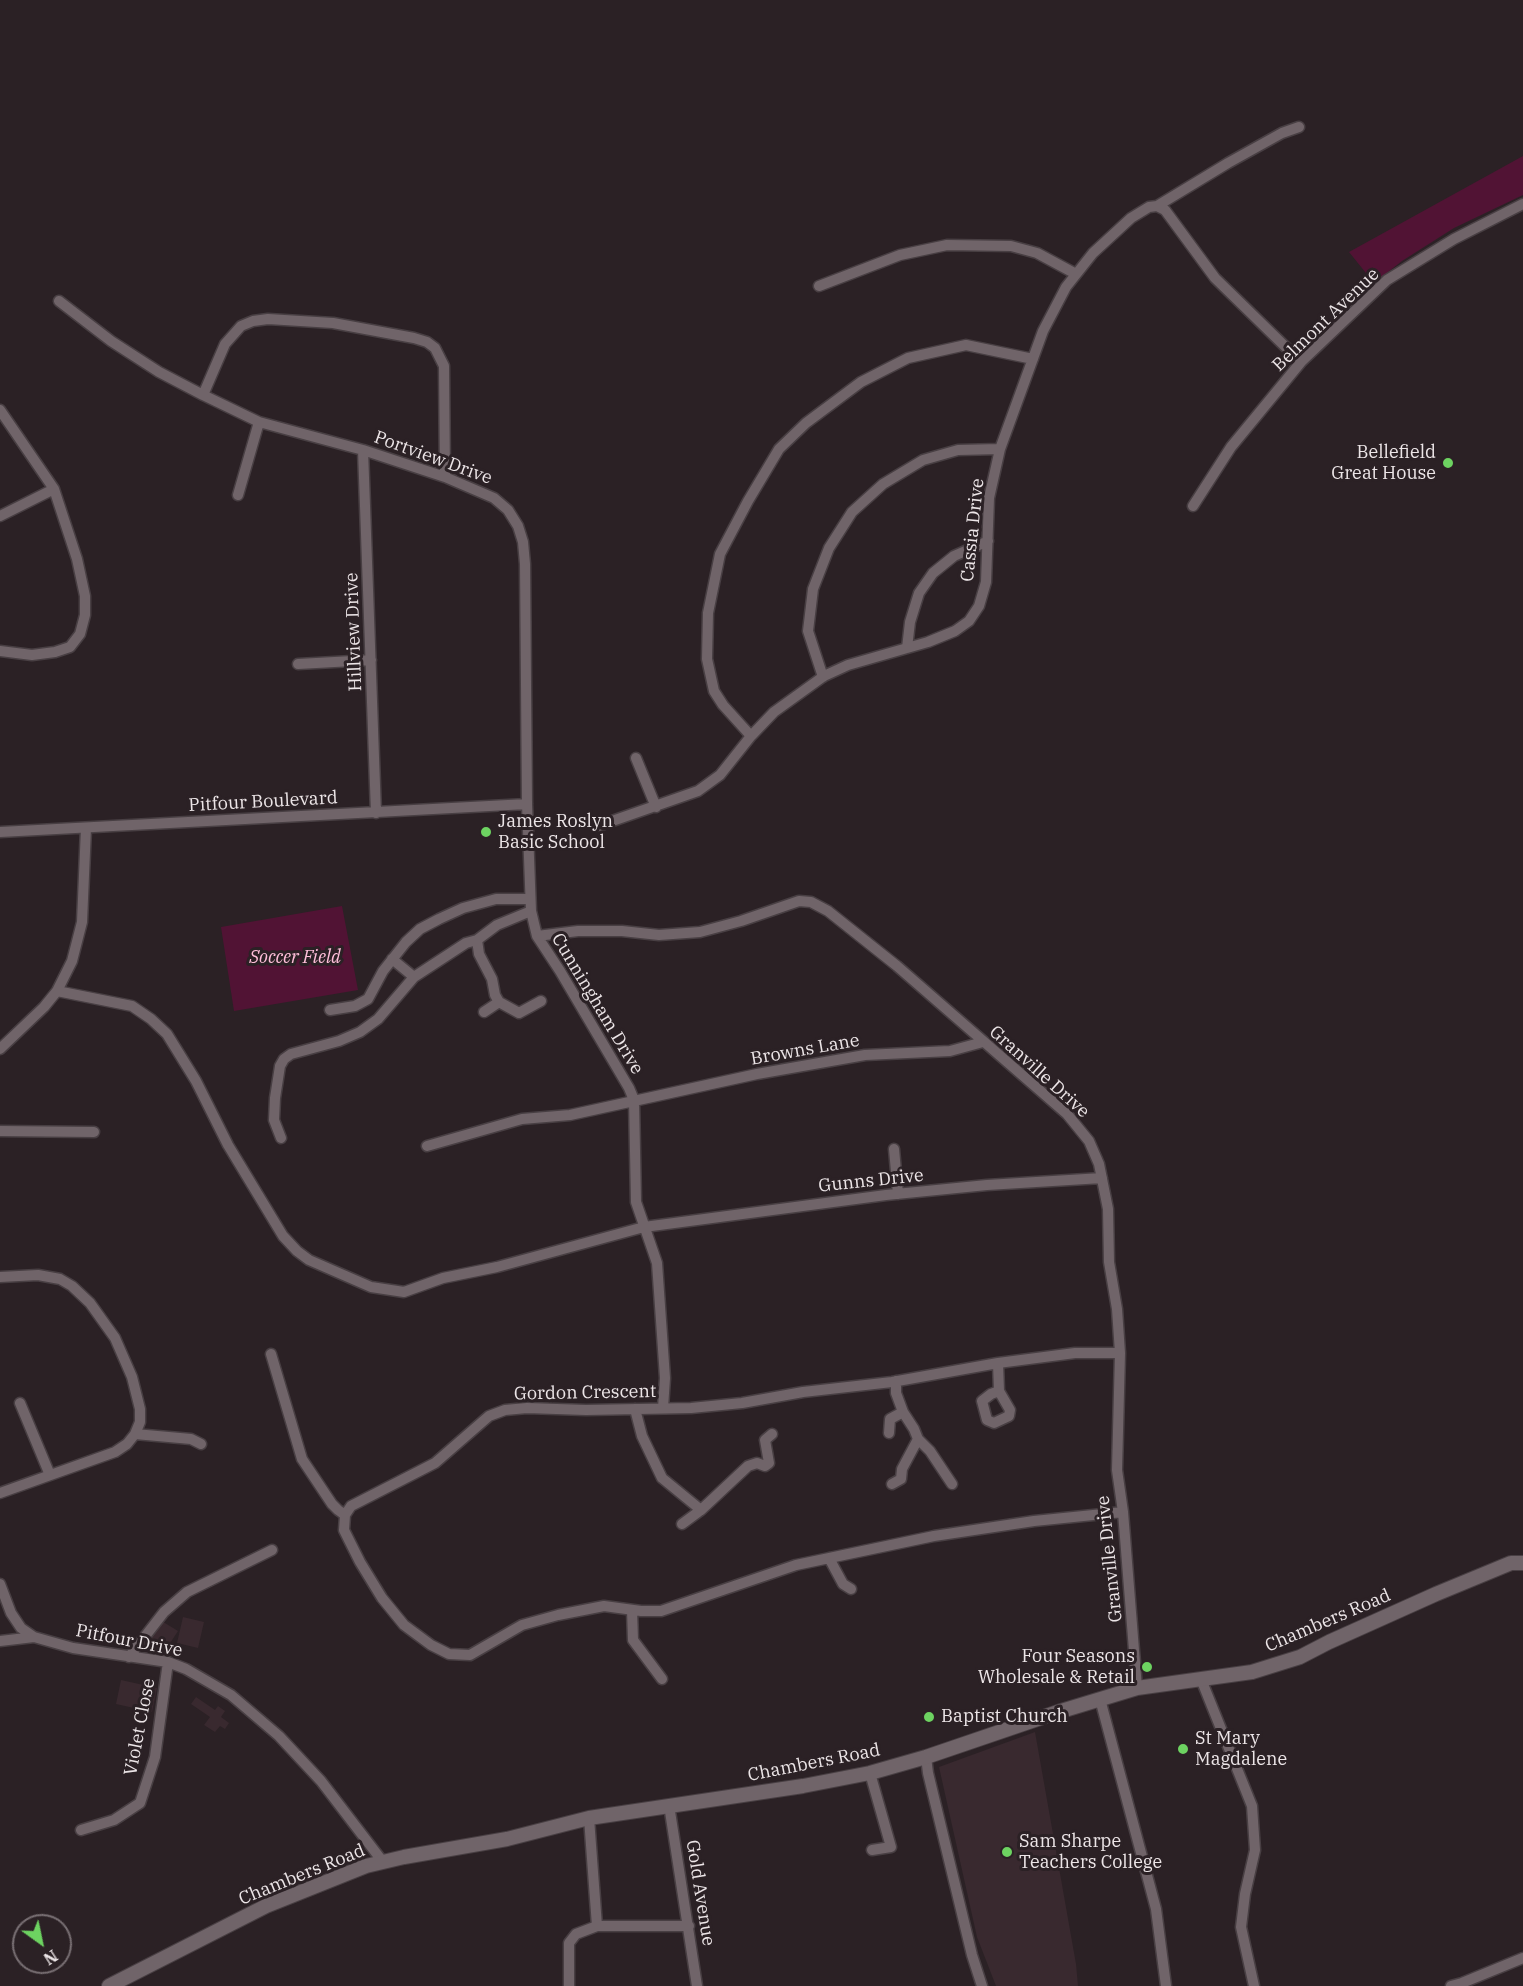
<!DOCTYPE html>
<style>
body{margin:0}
#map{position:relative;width:1523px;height:1986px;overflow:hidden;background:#2b2125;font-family:"IBM Plex Serif",serif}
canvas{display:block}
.north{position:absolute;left:12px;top:1914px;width:60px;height:60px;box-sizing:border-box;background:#2b2125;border:2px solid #786f73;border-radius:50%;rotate:147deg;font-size:16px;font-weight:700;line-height:24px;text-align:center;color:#ece5e7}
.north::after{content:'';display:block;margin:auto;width:21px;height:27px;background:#6dd361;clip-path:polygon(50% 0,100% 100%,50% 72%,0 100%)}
</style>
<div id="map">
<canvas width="1523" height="1986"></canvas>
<div class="north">N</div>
</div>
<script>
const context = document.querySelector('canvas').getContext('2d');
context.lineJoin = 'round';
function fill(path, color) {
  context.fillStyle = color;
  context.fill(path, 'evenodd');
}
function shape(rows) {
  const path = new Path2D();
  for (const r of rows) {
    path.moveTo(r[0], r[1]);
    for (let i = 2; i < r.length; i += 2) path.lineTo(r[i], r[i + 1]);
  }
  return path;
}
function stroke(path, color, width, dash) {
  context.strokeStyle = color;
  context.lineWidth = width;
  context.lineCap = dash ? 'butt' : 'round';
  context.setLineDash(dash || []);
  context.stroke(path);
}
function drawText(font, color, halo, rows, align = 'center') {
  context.font = font + ' "IBM Plex Serif",serif';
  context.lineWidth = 6;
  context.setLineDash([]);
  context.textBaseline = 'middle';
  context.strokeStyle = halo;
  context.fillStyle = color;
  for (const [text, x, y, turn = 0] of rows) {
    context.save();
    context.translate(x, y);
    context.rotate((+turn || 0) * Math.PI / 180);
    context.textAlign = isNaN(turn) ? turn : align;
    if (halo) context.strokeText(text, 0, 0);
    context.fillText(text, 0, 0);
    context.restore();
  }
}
const built = shape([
 [183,1617,204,1622,198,1648,177,1643],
 [160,1620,178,1631,163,1654,145,1643],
 [121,1680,157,1688,152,1712,116,1704],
 [196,1697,215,1710,218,1706,225,1711,221,1717,229,1723,225,1729,220,1726,215,1732,204,1725,210,1717,191,1704],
 [1035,1732,1076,1964,1078,1986,996,1986,977,1937,939,1767]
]);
const green = shape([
 [1523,156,1523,195,1454,228,1402,261,1374,283,1349,252],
 [342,906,358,990,234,1011,221,927]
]);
const minor = shape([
 [1157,206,1228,163,1282,133,1299,127],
 [819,286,900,255,947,245,1011,246,1037,253,1076,274],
 [59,301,111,341,159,372,203,395,259,422,363,450,445,477,494,498,508,510,518,526,523,542,525,564,527,804,531,911,537,936,560,971,629,1088,634,1100,636,1202,657,1263,665,1378,663,1408],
 [203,395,225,344,241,326,253,321,268,319,333,323,414,338,427,342,435,348,444,366,445,477],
 [0,410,54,489,77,559,85,596,85,615,80,634,70,647,55,652,32,655,0,651],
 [363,450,376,813],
 [238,495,259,422],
 [1193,506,1231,447,1301,362,1387,280,1454,239,1523,204],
 [0,516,54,489],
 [907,648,910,622,919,593,933,573,954,556,988,541],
 [298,664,371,660],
 [823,677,808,631,813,589,829,548,852,512,883,484,923,460,958,450,1000,449],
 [751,736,723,705,714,691,707,659,708,613,720,554,748,501,779,449,806,423,861,382,908,358,966,345,1033,359],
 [636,758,656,807],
 [598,826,698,791,720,775,751,736,774,712,824,676,848,665,928,642,955,631,969,621,979,606,986,582,989,498,1000,449,1043,331,1066,287,1093,253,1131,218,1149,207,1157,206,1165,210,1215,278,1301,362],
 [0,832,527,804],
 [537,936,578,931,622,931,659,935,700,932,741,921,799,901,811,902,828,911,897,966,1067,1114,1089,1141,1099,1164,1108,1209,1109,1262,1117,1309,1120,1353,1117,1470,1123,1512,1137,1688],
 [477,940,479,954,492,979,495,995,499,1002,484,1012],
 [414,977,466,943,477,940,497,925,531,911],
 [57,991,132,1006,151,1019,167,1034,196,1081,228,1145,283,1236,297,1251,309,1260,371,1287,404,1292,443,1278,497,1267,644,1227,886,1195,987,1185,1102,1178],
 [499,1002,519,1013,541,1001],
 [330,1010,355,1006,368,999,383,971,406,942,420,929,439,919,463,908,496,899,530,899],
 [0,1049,44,1007,57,991,72,961,82,922,86,828],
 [0,1131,94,1132],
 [281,1138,274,1120,275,1098,280,1066,284,1059,291,1054,339,1041,360,1032,378,1019,414,977,392,959],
 [427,1146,522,1119,570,1115,757,1074,865,1055,950,1051,983,1042],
 [894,1149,898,1194],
 [0,1277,38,1275,60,1279,72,1286,90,1303,115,1338,132,1377,140,1409,140,1422,135,1434,127,1444,115,1452,0,1493],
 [1120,1353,1075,1353,998,1363,892,1382,803,1392,742,1403,691,1408,586,1410,527,1408,505,1410,489,1416,435,1463,351,1506,345,1515,344,1530,360,1562,382,1598,404,1625,431,1645,449,1654,470,1655,522,1625,558,1615,604,1606,641,1611,661,1611,796,1565,934,1536,1034,1521,1123,1512],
 [271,1354,302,1459,332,1504,338,1510,345,1515],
 [998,1363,999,1391,991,1394,982,1401,987,1420,994,1423,1009,1416,1010,1410,999,1391],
 [20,1403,50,1475],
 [635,1409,642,1436,662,1478,701,1510,748,1466,757,1463,765,1466,769,1463,765,1440,772,1434],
 [889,1433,890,1419,903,1412,896,1393,896,1381],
 [135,1434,191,1439,201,1444],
 [918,1439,930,1451,952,1484],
 [892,1484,901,1479,902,1469,918,1439,914,1429,903,1412],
 [682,1524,701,1510],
 [829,1558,843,1584,851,1589],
 [0,1584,11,1613,21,1628,34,1637,73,1648,168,1662,186,1669,231,1695,279,1736,321,1781,383,1862],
 [632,1610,633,1640,662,1679],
 [0,1641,34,1637],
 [129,1657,164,1612,187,1592,272,1550],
 [1201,1679,1252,1806,1255,1850,1245,1894,1241,1927,1254,1986],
 [1100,1699,1156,1909,1166,1986],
 [926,1757,928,1773,972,1955,982,1986],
 [870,1773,891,1847,872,1850],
 [669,1805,697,1986],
 [589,1818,597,1926],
 [81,1830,114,1820,140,1803,155,1757,168,1662],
 [569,1986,569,1943,576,1934,597,1926,689,1926],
 [1451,1986,1462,1983,1523,1958]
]);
const tertiary = shape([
 [109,1986,266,1906,366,1866,404,1857,507,1839,589,1818,803,1786,870,1773,926,1757,1058,1712,1137,1688,1252,1672,1300,1657,1329,1642,1436,1594,1511,1563,1523,1563]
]);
const markers = [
 [1448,463,6,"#6dd361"],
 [486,832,6,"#6dd361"],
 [1147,1667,6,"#6dd361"],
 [929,1717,6,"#6dd361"],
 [1183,1749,6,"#6dd361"],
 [1007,1852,6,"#6dd361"]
];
const streetNames = [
 ["Belmont Avenue",1326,320,-44],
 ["Portview Drive",433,458,20],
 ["Cassia Drive",973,530,-84],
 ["Hillview Drive",354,632,-92],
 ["Pitfour Boulevard",263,802,-3],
 ["Cunningham Drive",597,1004,59],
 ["Browns Lane",805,1050,-10],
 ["Granville Drive",1039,1072,42],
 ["Gunns Drive",871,1181,-6],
 ["Gordon Crescent",585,1393,-1],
 ["Granville Drive",1110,1559,-96],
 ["Chambers Road",1328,1621,-23],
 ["Pitfour Drive",129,1641,11],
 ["Violet Close",140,1727,-79],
 ["Chambers Road",814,1763,-11],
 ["Chambers Road",302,1875,-22],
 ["Gold Avenue",700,1893,81]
];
const poiNames = [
 ["Bellefield",1436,453,"right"],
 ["Great House",1436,474,"right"],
 ["James Roslyn",498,822],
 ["Basic School",498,843],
 ["Four Seasons",1135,1657,"right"],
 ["Wholesale & Retail",1135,1678,"right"],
 ["Baptist Church",941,1717],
 ["St Mary",1195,1739],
 ["Magdalene",1195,1760],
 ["Sam Sharpe",1019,1842],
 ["Teachers College",1019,1863]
];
const parkNames = [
 ["Soccer Field",295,958]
];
fill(built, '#39292f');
fill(green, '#511334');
stroke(minor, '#483f43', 13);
stroke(tertiary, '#483f43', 16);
stroke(minor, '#706469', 10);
stroke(tertiary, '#706469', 14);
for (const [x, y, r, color] of markers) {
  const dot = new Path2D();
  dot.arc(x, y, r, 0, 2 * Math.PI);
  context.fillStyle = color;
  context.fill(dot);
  stroke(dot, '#2b2125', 2);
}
drawText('18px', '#ece5e7', '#2b2125', streetNames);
drawText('18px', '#ece5e7', '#2b2125', poiNames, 'left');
drawText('italic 18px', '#ffbfda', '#2b2125', parkNames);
</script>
